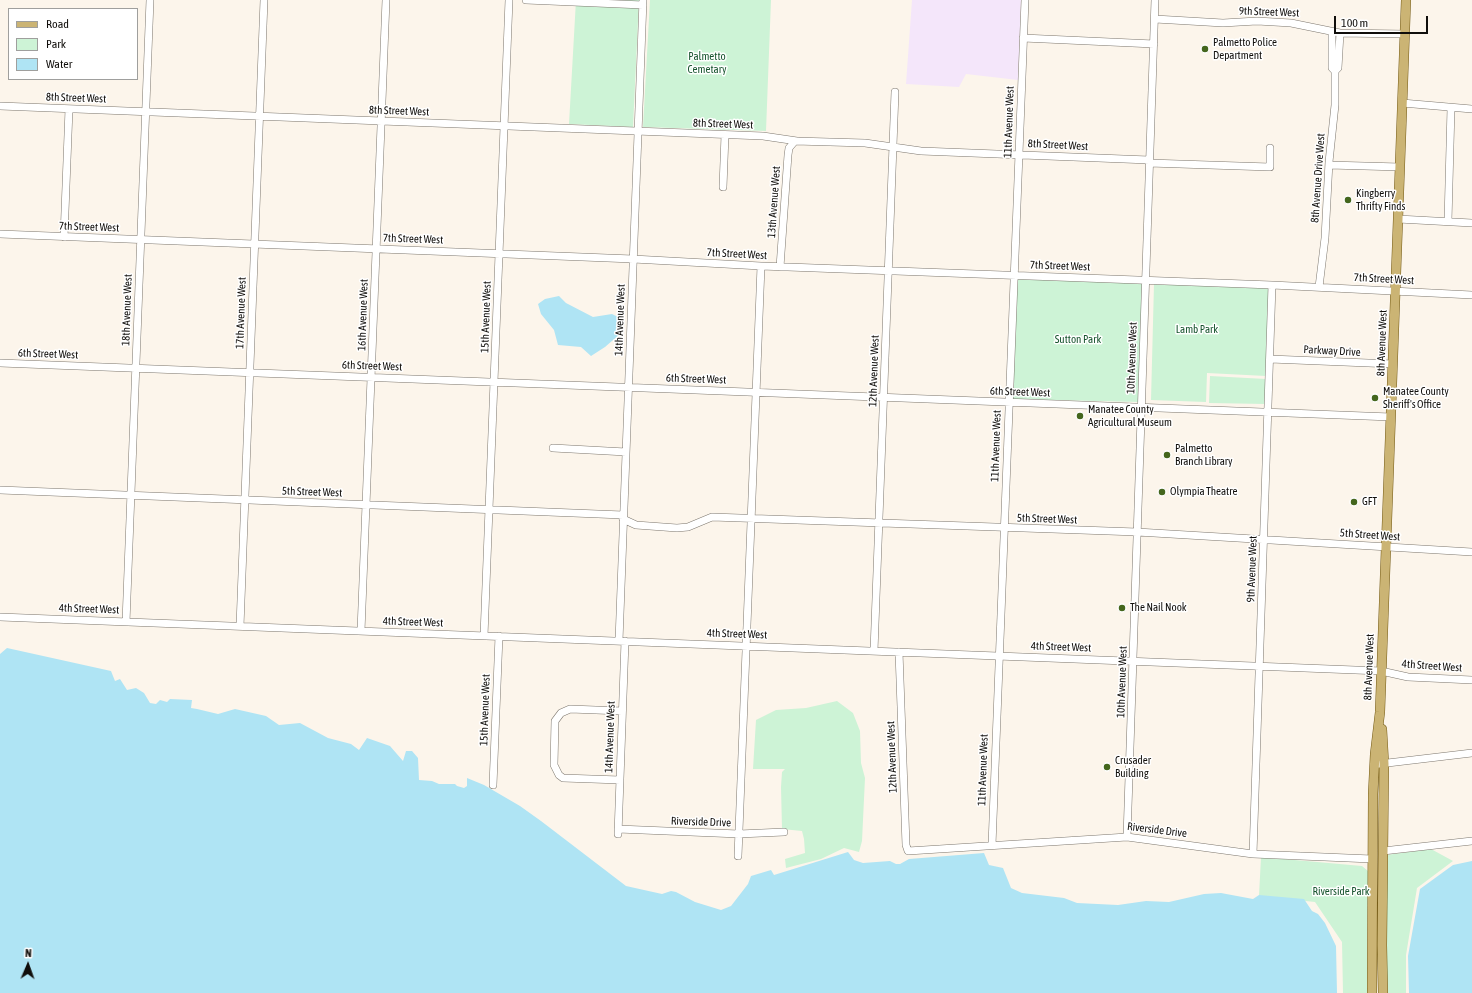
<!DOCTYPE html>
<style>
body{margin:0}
#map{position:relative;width:1472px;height:993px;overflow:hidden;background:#fcf5eb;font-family:"Asap Condensed",sans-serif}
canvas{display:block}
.legend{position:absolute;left:8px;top:8px;width:130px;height:72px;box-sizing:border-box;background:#fff;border:1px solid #9f9f9d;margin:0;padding:5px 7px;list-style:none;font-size:12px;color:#100e0b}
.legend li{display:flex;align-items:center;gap:8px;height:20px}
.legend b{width:20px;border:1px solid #9f9f9d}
.north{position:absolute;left:8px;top:945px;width:40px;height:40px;-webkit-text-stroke:3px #fff;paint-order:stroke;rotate:2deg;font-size:11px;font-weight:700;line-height:16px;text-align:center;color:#100e0b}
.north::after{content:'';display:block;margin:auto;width:14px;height:18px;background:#100e0b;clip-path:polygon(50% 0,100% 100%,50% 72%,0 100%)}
.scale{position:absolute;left:1334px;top:16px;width:94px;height:18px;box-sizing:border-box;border:2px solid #100e0b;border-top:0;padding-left:5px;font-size:12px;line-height:14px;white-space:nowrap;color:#100e0b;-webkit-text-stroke:3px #fff;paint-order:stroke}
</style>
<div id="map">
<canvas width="1472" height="993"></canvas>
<ul class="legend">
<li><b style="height:5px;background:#cbb474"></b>Road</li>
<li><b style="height:11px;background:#cdf3d6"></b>Park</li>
<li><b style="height:11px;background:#afe4f4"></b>Water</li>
</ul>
<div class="north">N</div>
<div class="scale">100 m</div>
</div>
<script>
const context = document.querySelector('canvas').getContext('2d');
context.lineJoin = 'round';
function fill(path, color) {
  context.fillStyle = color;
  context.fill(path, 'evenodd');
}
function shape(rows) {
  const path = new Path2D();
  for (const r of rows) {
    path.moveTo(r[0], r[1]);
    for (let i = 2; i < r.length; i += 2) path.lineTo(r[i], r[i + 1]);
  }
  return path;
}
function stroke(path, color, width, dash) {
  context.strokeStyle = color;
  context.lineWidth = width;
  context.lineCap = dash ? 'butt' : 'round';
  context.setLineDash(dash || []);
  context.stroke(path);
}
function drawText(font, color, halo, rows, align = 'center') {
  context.font = font + ' "Asap Condensed",sans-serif';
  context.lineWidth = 3;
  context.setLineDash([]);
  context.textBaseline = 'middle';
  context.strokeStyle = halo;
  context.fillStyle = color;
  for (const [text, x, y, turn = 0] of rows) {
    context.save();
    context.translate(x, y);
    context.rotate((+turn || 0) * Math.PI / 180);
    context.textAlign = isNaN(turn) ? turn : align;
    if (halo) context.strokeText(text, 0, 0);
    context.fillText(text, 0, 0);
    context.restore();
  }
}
const industrial = shape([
 [912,0,1021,0,1018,80,966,74,959,87,906,84]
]);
const green = shape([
 [576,0,639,0,633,127,569,124],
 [650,0,771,0,766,131,643,127],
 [1016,277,1143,282,1139,402,1012,399],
 [1154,284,1270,287,1266,376,1207,373,1206,402,1151,400],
 [1210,376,1266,379,1265,404,1209,403],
 [837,701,853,713,860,731,861,763,865,778,862,841,859,852,844,848,821,859,786,868,785,859,805,853,804,839,802,831,782,829,781,787,782,772,785,769,753,769,756,720,776,710,806,708],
 [1431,849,1453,861,1417,888,1406,955,1406,993,1387,993,1386,855],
 [1261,857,1362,866,1368,871,1367,948,1369,993,1343,993,1342,942,1315,902,1259,896]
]);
const water = shape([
 [559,296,566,303,593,317,612,314,620,318,624,324,620,334,605,347,591,356,581,347,558,345,554,330,541,314,538,304,545,299],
 [7,648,111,671,115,681,120,679,127,690,136,688,144,693,150,703,156,704,160,700,167,702,170,699,192,700,191,708,197,709,218,714,235,709,266,716,279,725,300,723,328,738,351,744,359,750,367,738,390,746,403,761,406,751,412,751,418,758,419,780,432,781,439,784,455,784,457,786,464,788,467,786,467,778,484,785,520,806,541,821,626,886,662,894,671,891,676,892,695,902,721,910,731,906,748,884,751,876,771,870,774,875,848,852,854,860,863,863,890,861,896,864,900,864,909,859,984,853,989,865,1003,868,1011,888,1022,893,1064,898,1077,903,1118,905,1146,901,1169,902,1204,894,1221,893,1253,899,1259,895,1304,899,1312,911,1318,914,1325,923,1336,946,1337,993,0,993,0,654],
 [1472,861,1472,993,1409,993,1408,956,1420,889,1453,865]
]);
const minor = shape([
 [526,0,643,5],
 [1155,19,1223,23,1257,21,1291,23,1340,33,1405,34],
 [1332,32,1332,68,1335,71],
 [1023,38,1154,44],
 [1402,103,1472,109],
 [0,106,763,136,797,141],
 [1149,163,1270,167,1270,148],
 [1329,165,1400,167],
 [723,187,725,135],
 [1398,219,1472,223],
 [1448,221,1451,108],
 [0,234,633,259,761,266,1272,285,1472,295],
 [64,237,69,109],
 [780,267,788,155,789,148,795,141,865,143,921,151,1149,160],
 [1319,287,1325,238,1329,162,1335,105,1335,71,1338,68,1340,33],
 [1270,359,1393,364],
 [0,363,1391,417],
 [553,448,626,452],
 [0,490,623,515],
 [623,519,636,525,677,528,688,527,712,517,1137,532,1472,552],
 [0,617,1381,671,1408,677,1472,680],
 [126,622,150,0],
 [240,626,264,0],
 [361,631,386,0],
 [484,636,509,0],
 [619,641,643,0],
 [874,651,895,92],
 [899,652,906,845,908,851,1127,837,1253,854,1372,859],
 [1379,764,1472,753],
 [620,780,563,778,559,775,554,765,555,721,561,713,570,709,622,711],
 [493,785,499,636],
 [618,829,739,834,784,832],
 [618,834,625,641],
 [1127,837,1155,0],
 [992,845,1025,0],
 [1383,851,1472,841],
 [1253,854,1272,285],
 [738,856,761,266]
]);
const major = shape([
 [1382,729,1384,764,1382,945,1383,993],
 [1372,993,1373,794,1375,754,1380,712,1406,0]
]);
const markers = [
 [1205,49,4,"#44661d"],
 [1348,200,4,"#44661d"],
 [1375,398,4,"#44661d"],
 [1080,416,4,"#44661d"],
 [1167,455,4,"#44661d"],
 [1162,492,4,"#44661d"],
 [1354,502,4,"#44661d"],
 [1122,608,4,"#44661d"],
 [1107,767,4,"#44661d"]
];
const streetNames = [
 ["9th Street West",1269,12,2],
 ["8th Street West",76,98,2],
 ["8th Street West",399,111,2],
 ["11th Avenue West",1009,122,-88],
 ["8th Street West",723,124,2],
 ["8th Street West",1058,145,3],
 ["8th Avenue Drive West",1318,178,-86],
 ["13th Avenue West",774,202,-86],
 ["7th Street West",89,227,2],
 ["7th Street West",413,239,2],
 ["7th Street West",737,254,3],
 ["7th Street West",1060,266,2],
 ["7th Street West",1384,279,3],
 ["18th Avenue West",127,310,-88],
 ["17th Avenue West",241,313,-88],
 ["16th Avenue West",363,315,-88],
 ["15th Avenue West",486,317,-88],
 ["14th Avenue West",620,320,-88],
 ["8th Avenue West",1382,343,-88],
 ["Parkway Drive",1332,351,3],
 ["6th Street West",48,354,2],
 ["10th Avenue West",1132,358,-88],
 ["6th Street West",372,366,2],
 ["12th Avenue West",874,371,-88],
 ["6th Street West",696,379,2],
 ["6th Street West",1020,392,2],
 ["11th Avenue West",996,446,-88],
 ["5th Street West",312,492,2],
 ["5th Street West",1047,519,2],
 ["5th Street West",1370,535,4],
 ["9th Avenue West",1252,569,-88],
 ["4th Street West",89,609,2],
 ["4th Street West",413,622,2],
 ["4th Street West",737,634,2],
 ["4th Street West",1061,647,2],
 ["4th Street West",1432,666,4],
 ["8th Avenue West",1369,667,-88],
 ["10th Avenue West",1122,682,-88],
 ["15th Avenue West",485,710,-88],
 ["14th Avenue West",610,737,-88],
 ["12th Avenue West",892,757,-92],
 ["11th Avenue West",983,770,-88],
 ["Riverside Drive",701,822,2],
 ["Riverside Drive",1157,830,7]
];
const poiNames = [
 ["Palmetto Police",1213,43],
 ["Department",1213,56],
 ["Kingberry",1356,194],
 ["Thrifty Finds",1356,207],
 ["Manatee County",1383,392],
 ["Sheriff's Office",1383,405],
 ["Manatee County",1088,410],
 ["Agricultural Museum",1088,423],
 ["Palmetto",1175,449],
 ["Branch Library",1175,462],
 ["Olympia Theatre",1170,492],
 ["GFT",1362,502],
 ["The Nail Nook",1130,608],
 ["Crusader",1115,761],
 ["Building",1115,774]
];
const parkNames = [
 ["Palmetto",707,57],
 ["Cemetary",707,70],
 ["Lamb Park",1197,330],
 ["Sutton Park",1078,340],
 ["Riverside Park",1341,892]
];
fill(industrial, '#f4e6fa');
fill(green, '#cdf3d6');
fill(water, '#afe4f4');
stroke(minor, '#7d776e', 8);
stroke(major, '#735913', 10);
stroke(minor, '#fff', 7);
stroke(major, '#cbb474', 9);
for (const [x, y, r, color] of markers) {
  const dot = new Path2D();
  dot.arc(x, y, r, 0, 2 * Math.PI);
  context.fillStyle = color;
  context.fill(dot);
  stroke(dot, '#fff', 1.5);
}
drawText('11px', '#100e0b', '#fff', streetNames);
drawText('11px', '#100e0b', '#fff', poiNames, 'left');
drawText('11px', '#17542e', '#fff', parkNames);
</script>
